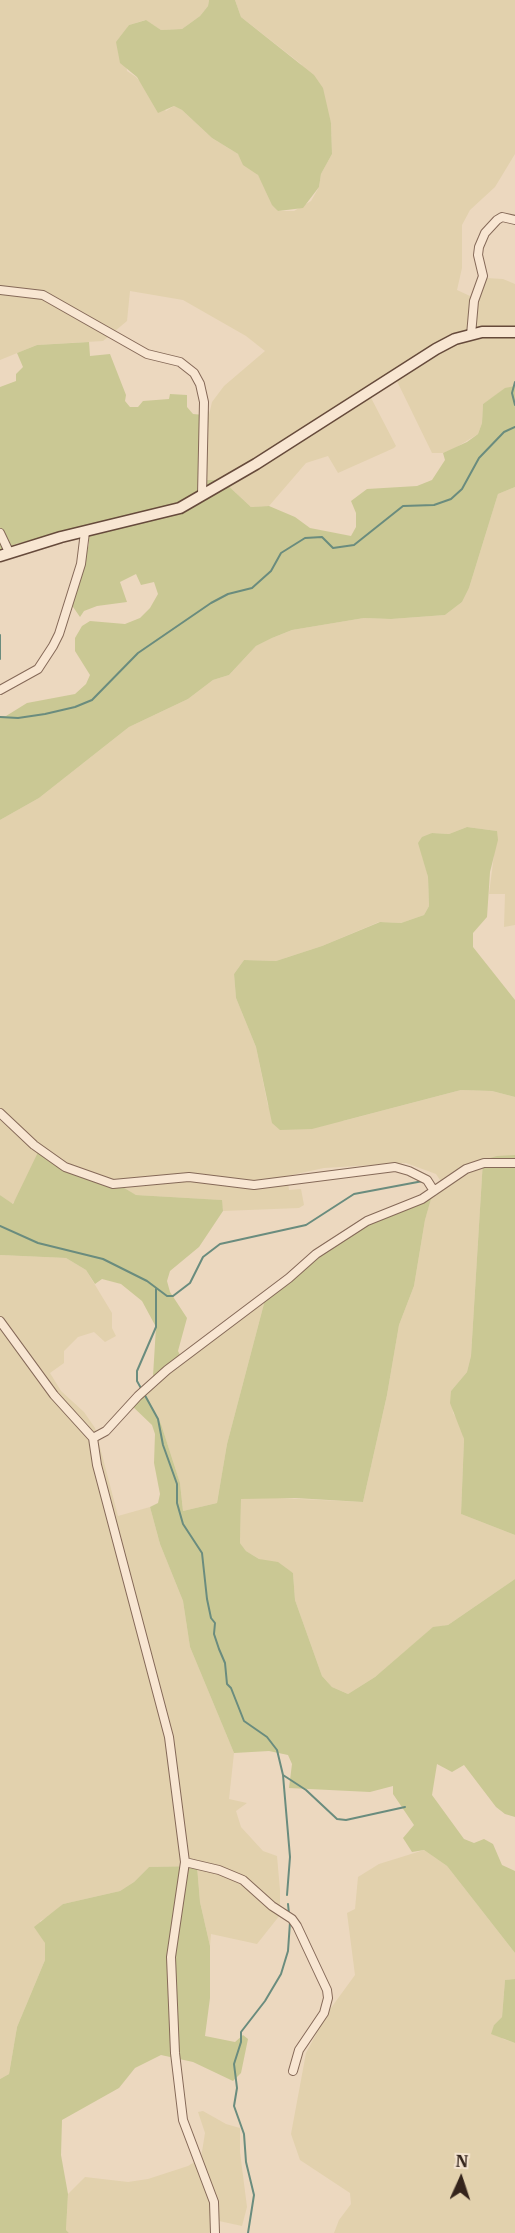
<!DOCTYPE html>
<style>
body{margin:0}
#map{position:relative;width:515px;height:2233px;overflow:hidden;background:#ecd8bf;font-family:"IBM Plex Serif",serif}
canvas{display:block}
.north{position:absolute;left:431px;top:2149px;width:60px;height:60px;-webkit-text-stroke:4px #f4e3cf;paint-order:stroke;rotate:3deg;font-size:16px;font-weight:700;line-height:24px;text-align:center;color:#34241c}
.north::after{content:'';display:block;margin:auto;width:21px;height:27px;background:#34241c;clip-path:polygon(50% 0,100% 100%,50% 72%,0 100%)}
</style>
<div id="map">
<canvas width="515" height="2233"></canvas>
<div class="north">N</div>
</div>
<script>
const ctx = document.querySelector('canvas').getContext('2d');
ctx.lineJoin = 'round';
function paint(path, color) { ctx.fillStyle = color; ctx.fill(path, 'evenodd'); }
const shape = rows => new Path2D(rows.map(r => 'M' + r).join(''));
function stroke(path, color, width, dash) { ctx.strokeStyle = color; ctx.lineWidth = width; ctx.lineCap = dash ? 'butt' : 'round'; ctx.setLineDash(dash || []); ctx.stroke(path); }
paint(shape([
 [0,0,209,0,208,6,200,16,182,29,161,30,145,20,129,25,124,33,127,71,136,77,166,111,174,106,182,110,212,138,238,154,258,175,278,211,294,211,311,201,319,187,321,174,332,154,331,123,301,64,241,17,235,0,515,0,515,154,495,187,470,210,462,225,462,268,457,290,470,296,476,308,478,295,486,278,503,279,515,284,515,386,505,389,483,404,482,423,478,434,452,450,443,453,432,453,394,375,368,392,396,446,394,448,338,473,328,456,306,463,269,506,251,507,222,480,204,480,206,428,212,402,224,386,265,351,246,336,183,300,130,291,127,321,103,341,37,345,0,360],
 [515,487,515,925,504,927,505,894,489,894,497,831,467,827,449,834,432,833,419,843,428,877,429,906,424,915,401,923,379,922,322,946,276,961,244,960,234,974,236,998,256,1047,268,1106,343,1121,461,1090,492,1091,515,1097,515,1155,483,1160,471,1356,467,1372,451,1391,453,1413,461,1425,464,1439,461,1514,515,1535,515,1579,448,1625,433,1628,375,1677,348,1694,332,1687,322,1676,295,1600,293,1573,259,1559,246,1551,240,1543,241,1499,258,1497,363,1502,387,1395,399,1325,414,1286,425,1220,433,1192,442,1183,436,1174,406,1163,324,1168,287,1176,289,1190,301,1189,304,1205,299,1208,223,1211,221,1200,136,1195,54,1157,12,1204,0,1195,0,820,39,798,129,727,188,699,213,680,229,675,256,646,272,638,292,630,364,618,391,619,445,615,462,602,469,588,498,494],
 [0,1255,66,1258,86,1270,112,1313,112,1328,116,1336,105,1342,94,1332,78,1337,64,1351,64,1363,50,1373,61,1391,84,1412,95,1428,118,1516,150,1507,160,1544,183,1601,190,1647,234,1753,229,1799,247,1803,236,1811,241,1827,263,1851,277,1856,280,1890,280,1915,257,1944,211,1934,210,1946,200,1902,197,1866,149,1867,134,1882,120,1891,63,1904,52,1915,40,1921,45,1943,45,1960,17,2027,9,2074,0,2079],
 [266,1296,227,1444,217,1503,183,1511,180,1483,161,1424,143,1389,153,1376],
 [424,1850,447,1866,515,1953,515,1979,505,1980,502,2017,494,2025,503,2039,515,2043,515,2233,334,2233,339,2220,351,2204,350,2193,300,2160,291,2134,306,2053,328,2012,355,1975,347,1913,355,1909,358,1877,379,1864],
 [203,2111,226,2124,240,2128,240,2152,247,2207,242,2226,219,2221,214,2233,69,2233,66,2230,68,2194,85,2177,128,2182,148,2179,188,2166,201,2158,205,2133,198,2112]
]), '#e2d1ad');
paint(shape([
 [209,0,235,0,241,17,314,75,323,88,331,123,332,154,321,174,319,187,303,208,278,211,272,205,258,175,243,165,238,154,212,138,182,110,174,106,158,113,137,77,120,63,116,42,129,25,146,20,161,30,182,29,200,16,208,6],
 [89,342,90,356,110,354,126,395,125,401,130,407,138,407,143,401,169,399,170,394,187,395,187,407,193,414,204,415,209,411,205,480,222,480,251,507,269,506,295,517,310,528,351,536,356,527,356,513,351,501,367,489,417,486,432,480,445,460,443,453,467,442,478,434,482,423,483,404,505,388,515,386,515,487,498,494,469,588,462,602,445,615,391,619,364,618,292,630,272,638,256,646,229,675,213,680,188,699,129,727,39,798,0,820,0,716,6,716,27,703,75,694,86,684,90,675,75,651,75,638,82,626,90,621,125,624,140,618,150,608,158,594,154,582,141,585,136,574,120,582,127,602,97,606,84,611,80,617,71,604,89,544,89,537,84,527,16,544,0,551,0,387,16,381,16,374,23,367,17,353,37,345],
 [467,827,497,831,498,840,490,872,487,917,473,933,473,947,515,1000,515,1097,492,1091,461,1090,312,1129,280,1130,272,1123,256,1047,236,998,234,974,244,960,276,961,322,946,380,922,401,923,424,915,429,906,428,877,418,843,422,837,432,833,449,834],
 [41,1146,54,1157,82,1172,119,1185,136,1195,222,1200,223,1211,199,1247,170,1271,167,1281,170,1292,187,1318,178,1351,182,1359,153,1376,156,1327,142,1301,121,1284,102,1279,95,1284,86,1270,66,1258,0,1255,0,1195,13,1204],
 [515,1155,515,1535,461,1514,464,1439,450,1403,451,1391,467,1372,471,1356,483,1160,497,1156],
 [433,1192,425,1220,414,1286,399,1325,387,1395,363,1502,295,1498,241,1499,240,1543,246,1551,259,1559,278,1562,293,1573,295,1600,322,1676,332,1687,348,1694,375,1677,433,1627,448,1625,515,1579,515,1817,505,1814,496,1807,464,1765,452,1772,437,1764,432,1795,464,1839,474,1843,484,1839,493,1844,502,1865,515,1871,515,1953,447,1866,424,1850,412,1852,403,1838,414,1825,393,1794,393,1786,370,1792,289,1788,292,1764,288,1755,269,1751,234,1753,190,1647,183,1601,160,1544,150,1507,158,1503,160,1494,154,1463,155,1434,152,1425,130,1404,143,1389,161,1424,180,1483,183,1511,217,1503,227,1444,266,1296,325,1245],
 [197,1866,200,1902,210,1946,210,1998,205,2036,235,2042,243,2035,248,2039,241,2073,233,2081,193,2062,161,2055,135,2068,119,2088,62,2120,61,2155,68,2194,66,2230,69,2233,0,2233,0,2079,9,2074,17,2027,45,1960,45,1943,34,1927,63,1904,120,1891,134,1882,149,1867],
 [515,1979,515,2043,491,2034,494,2025,502,2017,505,1980]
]), '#cac894');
stroke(shape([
 [515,382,512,393,515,405],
 [0,635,0,659],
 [0,717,18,718,45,714,75,707,92,700,138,653,211,603,228,594,252,588,271,571,281,553,305,538,322,537,333,548,354,545,403,506,434,505,451,499,462,489,479,458,504,432,515,427],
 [0,1226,38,1243,103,1259,147,1281,167,1296,173,1296,190,1283,203,1257,220,1244,306,1225,354,1194,423,1181],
 [156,1289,156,1327,137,1371,137,1381,158,1419,163,1445,177,1484,177,1503,183,1524,202,1553,207,1599,211,1618,215,1623,214,1634,219,1649,225,1663,227,1684,231,1688,244,1721,267,1737,277,1750,283,1775,290,1857,287,1895],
 [283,1775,306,1790,337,1819,346,1820,405,1807],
 [288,1904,289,1914],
 [248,2233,254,2195,246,2162,244,2134,234,2106,237,2088,234,2064,241,2042,241,2032,265,2001,281,1974,288,1951,290,1922]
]), '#6a8c7e', 2);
const street = shape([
 [0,290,43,295,147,354,180,362,194,373,200,384,204,402,202,495],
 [471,335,474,301,483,276,478,255,479,247,485,233,497,220,502,217,515,220],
 [0,533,9,552],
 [0,690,38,669,53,646,59,634,81,564,85,532],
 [0,1113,34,1145,65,1167,113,1184,189,1177,254,1185,395,1167,409,1171,427,1180,434,1191],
 [0,1321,54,1395,93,1438],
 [185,1862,219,1870,243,1880,272,1906,292,1919,297,1926,327,1990,328,1998,324,2013,299,2050,293,2071],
 [215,2233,214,2202,183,2120,175,2053,171,1957,185,1862,169,1737,97,1465,93,1438,106,1431,138,1396,167,1370,289,1278,316,1254,367,1221,422,1199,466,1169,484,1163,515,1163]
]);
const secondary = shape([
 [0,556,61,537,180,508,256,464,436,349,455,339,482,332,515,332]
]);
stroke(street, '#856958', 10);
stroke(secondary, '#664a3b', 13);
stroke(street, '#f8e6d2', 8);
stroke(secondary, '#f8e6d2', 10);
</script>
